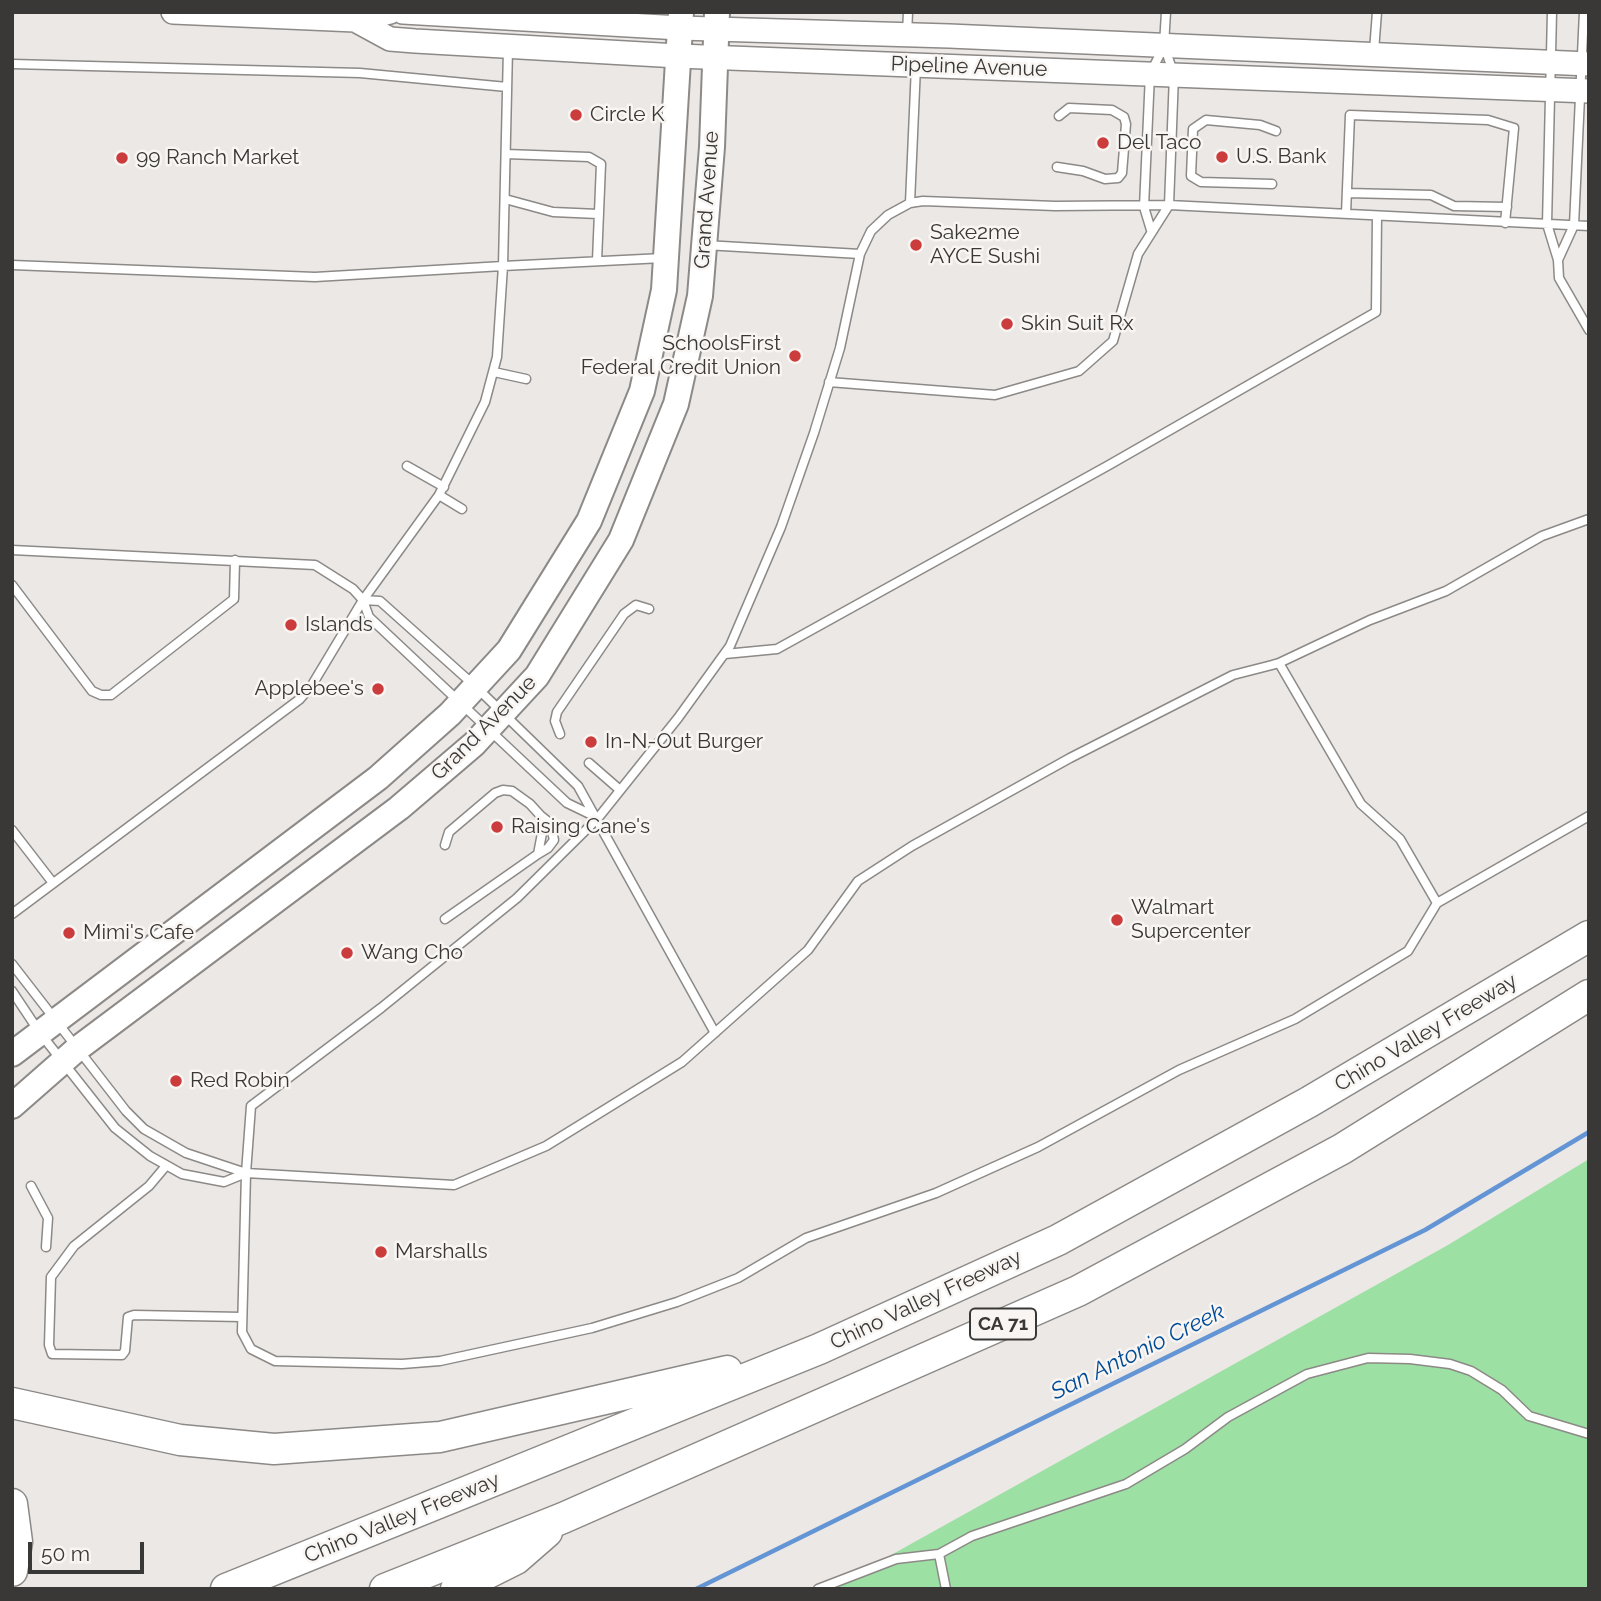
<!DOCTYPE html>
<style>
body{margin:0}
#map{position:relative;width:1601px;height:1601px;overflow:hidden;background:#ebe8e5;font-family:Raleway,sans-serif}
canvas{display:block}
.frame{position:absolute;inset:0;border:14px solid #393837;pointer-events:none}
.scale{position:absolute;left:28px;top:1542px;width:116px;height:32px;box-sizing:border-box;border:4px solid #393837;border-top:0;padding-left:9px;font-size:21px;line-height:24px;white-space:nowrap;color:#393837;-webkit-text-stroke:5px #f8f5f2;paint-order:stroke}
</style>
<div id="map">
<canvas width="1601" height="1601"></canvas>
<div class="frame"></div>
<div class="scale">50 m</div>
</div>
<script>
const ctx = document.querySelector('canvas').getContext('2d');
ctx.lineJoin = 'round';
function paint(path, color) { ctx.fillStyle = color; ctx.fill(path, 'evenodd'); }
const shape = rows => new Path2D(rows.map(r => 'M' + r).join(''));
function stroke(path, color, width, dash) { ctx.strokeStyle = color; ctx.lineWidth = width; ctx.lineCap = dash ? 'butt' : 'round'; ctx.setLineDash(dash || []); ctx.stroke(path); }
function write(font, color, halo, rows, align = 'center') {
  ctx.font = font + ' Raleway,sans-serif'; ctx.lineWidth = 5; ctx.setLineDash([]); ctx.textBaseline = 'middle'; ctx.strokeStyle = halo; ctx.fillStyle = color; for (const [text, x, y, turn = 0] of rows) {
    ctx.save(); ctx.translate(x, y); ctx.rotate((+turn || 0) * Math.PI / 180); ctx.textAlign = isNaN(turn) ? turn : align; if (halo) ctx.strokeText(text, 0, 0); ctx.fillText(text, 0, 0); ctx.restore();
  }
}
paint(shape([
 [1589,1159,1589,1589,830,1589,1448,1245]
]), '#9de0a3');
stroke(shape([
 [696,1589,1425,1230,1589,1132]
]), '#6395d5', 4.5);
const service = shape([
 [1552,12,1547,224,1558,260,1559,278,1589,330],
 [907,34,908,12],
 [1374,51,1377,12],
 [12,64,360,73,507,87],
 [506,154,589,157,601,164,597,261],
 [1057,167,1083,171,1105,179,1118,178,1122,173,1126,124,1124,117,1112,110,1069,108,1059,116],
 [1272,184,1201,182,1191,176,1193,129,1206,120,1260,125,1276,131],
 [1347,193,1431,195,1454,206,1507,207],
 [505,199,553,212,598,214],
 [910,203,916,66],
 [1346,214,1350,115,1488,120,1514,128,1505,223],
 [1589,226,1169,205,1055,206,923,201,910,203,888,215,871,231,860,254,840,348,814,433,781,527,730,646,678,718,598,818,517,898,381,1008,251,1106,246,1173,454,1185,546,1146,682,1062,808,950,858,881,912,846,1070,758,1233,675,1272,665,1279,663,1361,804,1400,839,1437,903,1589,816],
 [1151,230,1144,207,1150,74,1163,48],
 [705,245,860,254],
 [1558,260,1574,225,1584,12],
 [12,265,315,277,503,266,508,49],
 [494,372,526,379],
 [829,382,995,395,1079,371,1113,341,1138,254,1169,205,1174,75,1164,45,1166,12],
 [407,466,444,487],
 [439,495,462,509],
 [12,550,315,565,353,589,363,600,369,617,567,803,598,818],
 [12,585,92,691,101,695,111,695,234,599,235,560],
 [363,600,380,601,475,686,578,786,715,1033],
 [725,654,777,649,1109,465,1376,312,1377,216],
 [1279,663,1370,620,1446,591,1542,536,1589,519],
 [560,734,555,721,557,712,624,614,636,605,649,609],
 [589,763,620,790],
 [12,830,53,883],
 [445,845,449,832,495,793,503,790,512,791,530,804,540,815,543,828,538,854,445,919],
 [538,854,548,848,554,840,550,823,540,815],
 [12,914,300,699,312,685,363,600,439,495,485,402,497,357,503,266,663,258],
 [12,964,126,1111,144,1129,186,1153,246,1173],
 [12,991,40,1033,115,1128,150,1156,182,1174,224,1182,246,1173],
 [165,1167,149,1186,74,1246,51,1277,49,1345,52,1354,122,1355,125,1351,128,1317,134,1315,242,1317],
 [246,1173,242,1332,251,1349,275,1361,402,1364,440,1361,592,1328,677,1302,738,1278,806,1238,936,1193,1038,1147,1179,1070,1295,1019,1408,951,1437,903],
 [31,1186,48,1218,46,1247],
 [939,1554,972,1536,1126,1484,1185,1449,1228,1417,1307,1374,1368,1358,1410,1359,1450,1364,1471,1371,1502,1390,1529,1416,1589,1434],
 [818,1589,896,1559,939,1554,946,1589]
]);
const secondary = shape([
 [173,12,355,20,390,12],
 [403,12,680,28,949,36,1589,64],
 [355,20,390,39,415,41,678,56,1589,91]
]);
const primary = shape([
 [12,1054,378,778,450,714,509,650,589,521,642,391,664,290,681,12],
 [12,1106,77,1049,399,808,474,744,537,676,621,540,676,404,700,296,712,147,717,12]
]);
const motorway = shape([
 [12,1403,180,1440,274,1449,440,1437,727,1371],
 [12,1504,17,1542,12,1571],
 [226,1589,819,1349,1058,1240,1309,1102,1589,936],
 [385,1589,563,1518,1078,1291,1342,1149,1589,995],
 [456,1589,516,1559,547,1532]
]);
stroke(service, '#8c8987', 11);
stroke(secondary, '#8c8987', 26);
stroke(primary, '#8c8987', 28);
stroke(motorway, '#8c8987', 33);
stroke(service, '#fff', 8);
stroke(secondary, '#fff', 23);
stroke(primary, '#fff', 24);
stroke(motorway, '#fff', 30);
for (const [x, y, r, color] of [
 [576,115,7,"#cb3c3c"],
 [1103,143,7,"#cb3c3c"],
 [1222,157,7,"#cb3c3c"],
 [122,158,7,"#cb3c3c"],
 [916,245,7,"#cb3c3c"],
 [1007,324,7,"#cb3c3c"],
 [795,356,7,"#cb3c3c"],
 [291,625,7,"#cb3c3c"],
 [378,689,7,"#cb3c3c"],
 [591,742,7,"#cb3c3c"],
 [497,827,7,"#cb3c3c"],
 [1117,920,7,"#cb3c3c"],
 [69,933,7,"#cb3c3c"],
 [347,953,7,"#cb3c3c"],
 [176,1081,7,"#cb3c3c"],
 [381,1252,7,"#cb3c3c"]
]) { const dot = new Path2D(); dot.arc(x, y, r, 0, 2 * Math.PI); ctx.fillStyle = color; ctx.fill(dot); stroke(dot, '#f8f5f2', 2.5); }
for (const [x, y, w] of [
 [1003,1324,66]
]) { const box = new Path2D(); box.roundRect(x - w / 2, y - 15.5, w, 31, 5); ctx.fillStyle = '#f8f5f2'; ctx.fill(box); stroke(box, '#393837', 2); }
write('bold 19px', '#393837', null, [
 ["CA 71",1003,1324]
]);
write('21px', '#393837', '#f8f5f2', [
 ["Pipeline Avenue",969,67,2],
 ["Grand Avenue",707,200,-86],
 ["Grand Avenue",484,728,-45],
 ["Chino Valley Freeway",1426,1033,-31],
 ["Chino Valley Freeway",926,1300,-25],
 ["Chino Valley Freeway",402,1518,-22]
]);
write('21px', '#393837', '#f8f5f2', [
 ["Circle K",590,115],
 ["Del Taco",1117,143],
 ["U.S. Bank",1236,157],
 ["99 Ranch Market",136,158],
 ["Sake2me",930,233],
 ["AYCE Sushi",930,257],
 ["Skin Suit Rx",1021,324],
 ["SchoolsFirst",781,344,"right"],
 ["Federal Credit Union",781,368,"right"],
 ["Islands",305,625],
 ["Applebee's",364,689,"right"],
 ["In-N-Out Burger",605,742],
 ["Raising Cane's",511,827],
 ["Walmart",1131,908],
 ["Supercenter",1131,932],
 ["Mimi's Cafe",83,933],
 ["Wang Cho",361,953],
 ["Red Robin",190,1081],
 ["Marshalls",395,1252]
], 'left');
write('italic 23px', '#004c98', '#f8f5f2', [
 ["San Antonio Creek",1138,1352,-26]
]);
</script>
